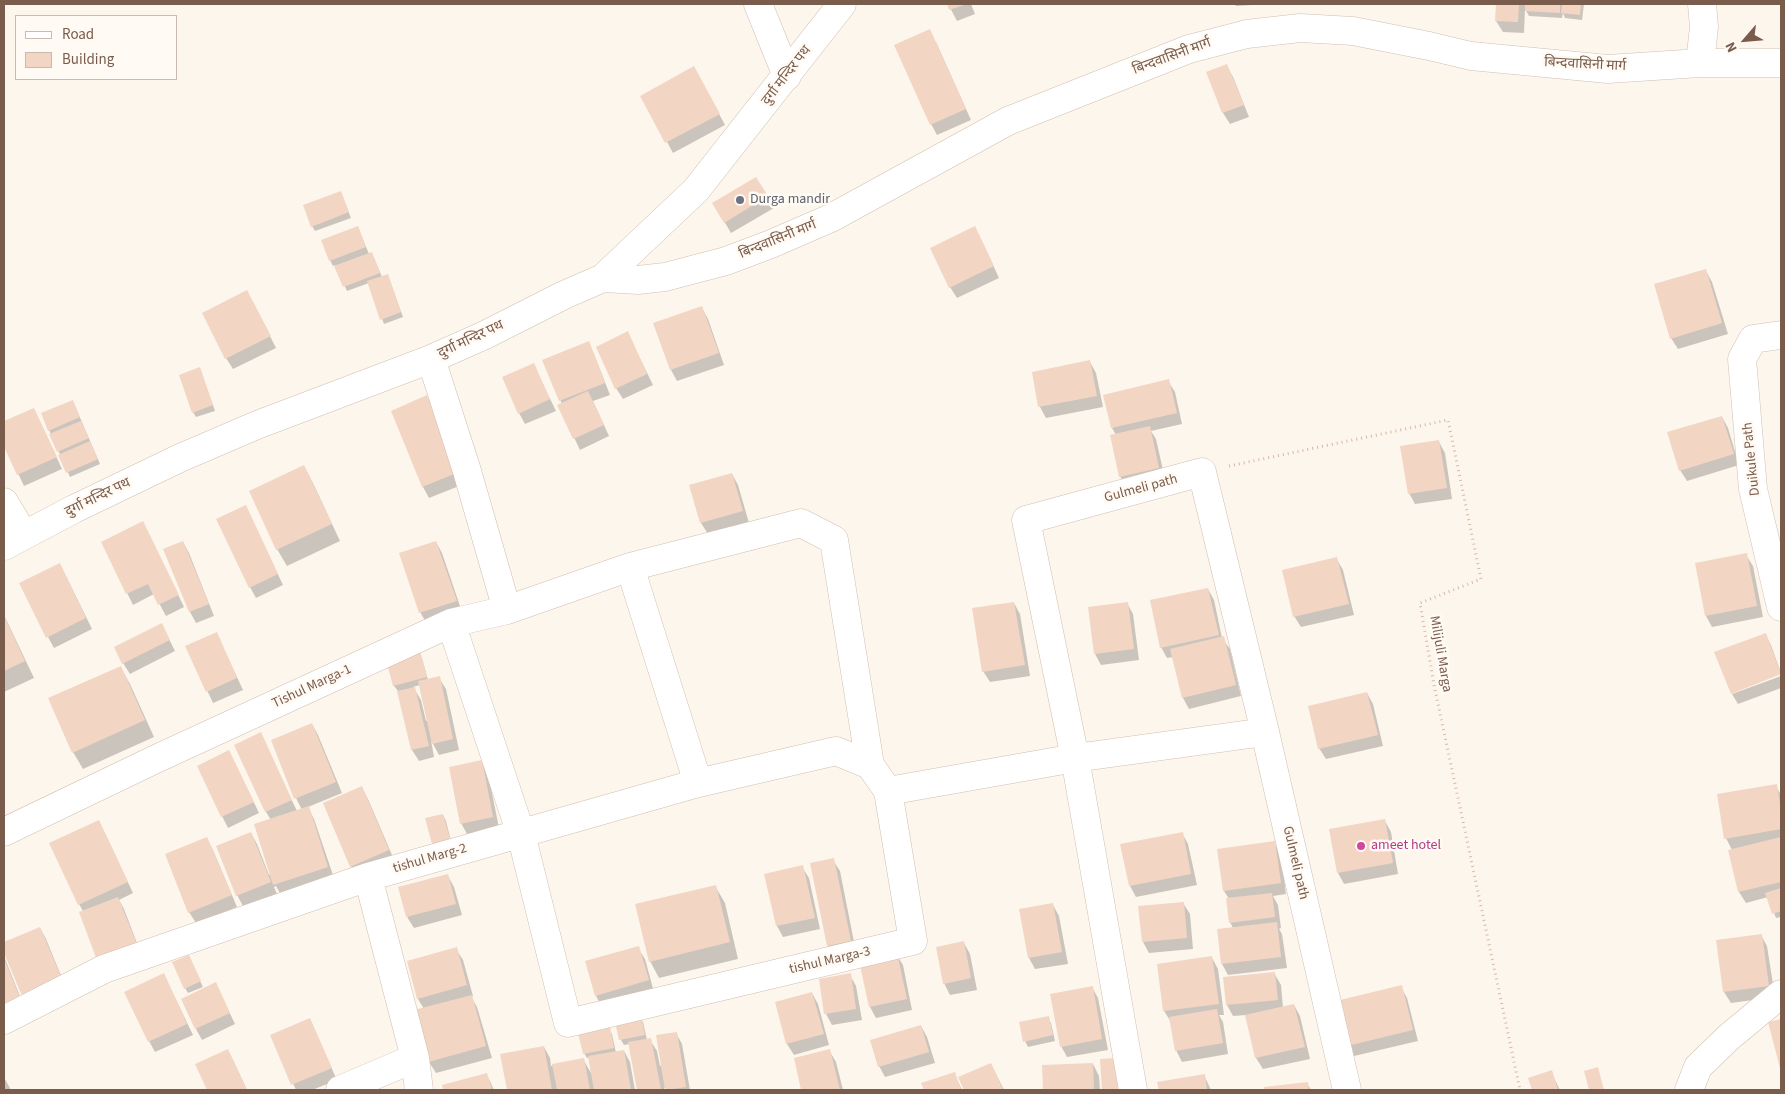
<!DOCTYPE html>
<meta charset="utf-8">
<style>
body{margin:0}
#map{position:relative;width:1785px;height:1094px;overflow:hidden;background:#fdf6ec;font-family:"Source Sans 3",sans-serif}
canvas{display:block}
.frame{position:absolute;inset:0;border:5px solid #7a5c4d;pointer-events:none}
.legend{position:absolute;left:15px;top:15px;width:162px;height:65px;box-sizing:border-box;background:#fffaf3;border:1px solid #cabbb1;margin:0;padding:6px 9px;list-style:none;font-size:15px;color:#7a5c4d}
.legend li{display:flex;align-items:center;gap:10px;height:25px}
.legend b{width:25px;border:1px solid #cabbb1}
.north{position:absolute;left:1720px;top:15px;width:50px;height:50px;-webkit-text-stroke:4px #fffaf3;paint-order:stroke;rotate:243deg;font-size:14px;font-weight:700;line-height:20px;text-align:center;color:#7a5c4d}
.north::after{content:'';display:block;margin:auto;width:18px;height:22px;background:#7a5c4d;clip-path:polygon(50% 0,100% 100%,50% 72%,0 100%)}
</style>
<div id="map">
<canvas width="1785" height="1094"></canvas>
<div class="frame"></div>
<ul class="legend">
<li><b style="height:6px;background:#fff"></b>Road</li>
<li><b style="height:14px;background:#f3d5c3"></b>Building</li>
</ul>
<div class="north">N</div>
</div>
<script>
const ctx = document.querySelector('canvas').getContext('2d');
ctx.lineJoin = 'round';
function paint(path, color) { ctx.fillStyle = color; ctx.fill(path, 'evenodd'); }
const shape = rows => new Path2D(rows.map(r => 'M' + r).join(''));
function stroke(path, color, width, dash) { ctx.strokeStyle = color; ctx.lineWidth = width; ctx.lineCap = dash ? 'butt' : 'round'; ctx.setLineDash(dash || []); ctx.stroke(path); }
function write(font, color, halo, rows, align = 'center') {
  ctx.font = font + ' "Source Sans 3","Noto Sans Devanagari",sans-serif'; ctx.lineWidth = 5; ctx.setLineDash([]); ctx.textBaseline = 'middle'; ctx.strokeStyle = halo; ctx.fillStyle = color; for (const [text, x, y, turn = 0] of rows) {
    ctx.save(); ctx.translate(x, y); ctx.rotate((+turn || 0) * Math.PI / 180); ctx.textAlign = isNaN(turn) ? turn : align; if (halo) ctx.strokeText(text, 0, 0); ctx.fillText(text, 0, 0); ctx.restore();
  }
}
paint(shape([
 [948,4,971,4,975,14,957,21],
 [1234,4,1269,4,1236,6],
 [1497,4,1584,4,1582,20,1565,18,1563,13,1562,18,1529,16,1525,9,1524,33,1503,32,1496,21],
 [936,42,971,120,937,135,931,124],
 [1227,66,1233,77,1249,117,1230,124,1223,113,1208,73],
 [700,79,725,125,673,153,642,96],
 [756,179,774,208,731,233,714,204],
 [343,198,351,218,315,231,312,226],
 [358,227,369,254,374,258,382,277,390,281,403,317,384,324,369,283,347,291,335,265,333,266,330,260],
 [981,239,999,278,957,298,950,287],
 [1706,271,1712,282,1728,334,1678,349,1671,338],
 [253,302,276,348,233,369,226,358],
 [702,308,708,319,724,365,677,381,671,370],
 [588,343,594,354,610,395,593,401,609,436,580,450,559,406,562,404,544,361],
 [633,344,653,385,623,399,616,388],
 [1090,362,1096,373,1103,407,1046,418,1040,407,1033,373],
 [533,364,556,411,525,424,519,413],
 [200,369,215,411,196,417,193,412],
 [1168,381,1175,392,1182,424,1151,431,1156,439,1165,479,1126,487,1120,476,1116,435,1112,428],
 [427,397,433,408,464,484,429,498,423,487,392,411],
 [75,406,100,464,70,477,42,414],
 [34,409,62,469,24,486,4,444,4,423],
 [1722,417,1728,428,1739,465,1687,481,1680,470],
 [1439,442,1445,453,1452,499,1415,504,1409,493],
 [304,466,313,483,340,541,287,566,277,549],
 [732,474,738,485,749,523,708,534,701,523,691,485],
 [246,507,283,585,256,598,250,587],
 [149,534,184,607,166,616,154,594,133,605,102,542],
 [183,542,189,553,214,616,196,623,190,612,165,550],
 [436,542,442,553,462,612,427,624,420,612],
 [1746,555,1753,566,1763,617,1712,627,1706,616,1696,564],
 [1336,558,1343,570,1354,615,1301,627,1294,616],
 [66,576,92,629,54,648,48,637],
 [1208,589,1214,600,1222,638,1230,649,1241,696,1189,709,1183,698,1173,657,1167,658,1161,647],
 [1014,603,1020,614,1030,676,990,682,983,671],
 [1127,603,1133,614,1139,660,1101,665,1095,654],
 [4,615,34,678,4,692],
 [217,634,243,690,213,703,187,647],
 [1765,634,1771,645,1781,673,1731,692],
 [167,635,175,651,130,674,123,663],
 [419,652,422,658,428,680,439,678,446,689,459,750,439,755,431,740,434,757,419,761,412,750,398,691,394,686,387,661],
 [420,685,428,720,426,721,421,700,413,687],
 [121,668,130,684,154,737,83,769,73,752],
 [1781,676,1781,688,1738,704,1732,694],
 [1367,693,1373,704,1383,746,1326,759,1319,748],
 [312,724,318,735,342,793,308,807,314,819,334,878,281,895,276,886,274,887,277,894,243,906,237,895,251,833,257,844,269,875,271,874,271,820,266,812,260,734,297,811,302,810,296,798,272,741],
 [481,762,488,773,499,828,467,834,461,823],
 [235,763,259,813,228,828,222,816],
 [1776,786,1781,795,1781,917,1776,918,1768,897,1746,903,1739,892,1732,850,1726,838],
 [362,788,368,799,395,862,358,877,351,866],
 [443,815,446,821,452,845,436,849,433,844,427,819],
 [1385,821,1391,832,1398,874,1344,884,1338,873],
 [105,833,133,893,119,900,124,909,143,959,83,911,79,904],
 [1182,833,1188,844,1197,885,1136,897,1130,886],
 [207,839,213,850,237,907,196,923,189,912],
 [1274,843,1281,854,1286,894,1273,896,1278,905,1281,928,1279,929,1282,934,1287,968,1228,975,1222,964,1233,928,1230,922,1229,899,1224,891],
 [833,860,840,871,856,952,834,956,828,945],
 [802,867,809,878,820,929,783,937,777,926],
 [448,876,454,887,462,915,414,928,407,917],
 [715,886,725,903,738,959,659,978,650,961],
 [1183,903,1190,914,1193,949,1149,953,1143,942],
 [1053,905,1059,916,1068,964,1035,969,1029,958,1020,910],
 [40,928,46,939,67,990,23,995,4,950,4,943],
 [1761,935,1767,946,1775,997,1731,1003,1724,992],
 [964,943,970,954,977,990,950,995,944,983],
 [638,948,645,959,654,992,602,1007,596,996],
 [456,949,463,960,473,996,471,997,477,1007,492,1058,436,1073,429,1062,424,1009,418,999,408,962],
 [896,954,903,965,912,1010,876,1018,870,1007],
 [4,956,27,1014,4,1023],
 [1212,958,1218,969,1224,1015,1219,1015,1223,1022,1228,1054,1182,1062,1176,1050,1171,1022,1164,1011],
 [191,962,203,987,188,993,185,988],
 [1274,973,1281,985,1283,1008,1294,1005,1300,1016,1310,1059,1263,1069,1256,1058,1246,1015,1233,1016,1227,1005,1224,978],
 [850,975,856,986,862,1020,832,1025,826,1014,820,980],
 [216,984,235,1024,202,1040,196,1029],
 [169,985,193,1035,155,1052,149,1041],
 [1092,987,1098,998,1108,1050,1067,1057,1061,1046],
 [1401,987,1407,998,1418,1041,1354,1056,1348,1045],
 [812,993,818,1004,829,1045,794,1055,787,1044,776,1003],
 [640,1017,643,1022,647,1040,650,1040,657,1051,660,1066,662,1065,676,1033,682,1044,690,1090,666,1090,664,1087,664,1090,638,1090,629,1044,624,1045,621,1040,616,1023],
 [1048,1018,1051,1023,1055,1041,1028,1047,1025,1041],
 [310,1020,337,1080,312,1090,296,1090,271,1036],
 [921,1026,927,1037,935,1063,885,1077,879,1066],
 [609,1029,612,1034,616,1053,624,1051,630,1062,635,1090,508,1090,502,1055,544,1047,550,1058,551,1066,583,1059,591,1073,589,1058,587,1058,584,1053],
 [829,1050,836,1062,843,1090,803,1090,795,1059],
 [228,1051,234,1062,247,1090,209,1090,197,1065],
 [991,1064,1004,1090,965,1090,960,1078],
 [1093,1064,1099,1076,1100,1090,1044,1090,1043,1066],
 [1551,1072,1560,1090,1533,1090,1529,1078],
 [954,1073,962,1090,925,1090,923,1084],
 [487,1075,494,1090,445,1090,444,1086],
 [1204,1075,1211,1090,1160,1090,1159,1083],
 [4,1079,5,1079,11,1090,4,1090],
 [1307,1083,1311,1090,1266,1090,1265,1088]
]), '#0003');
paint(shape([
 [947,4,967,4,949,10],
 [1496,4,1519,4,1518,22,1495,21],
 [1525,4,1560,4,1560,13,1525,11],
 [1562,4,1581,4,1580,15,1561,13],
 [930,29,966,109,930,125,894,45],
 [1227,64,1244,105,1222,113,1206,72],
 [694,66,720,114,665,143,640,96],
 [756,177,768,196,724,223,712,203],
 [341,191,349,212,311,227,303,205],
 [358,226,366,247,329,261,321,240],
 [975,226,994,266,949,288,930,248],
 [372,252,380,273,343,287,334,266],
 [1706,269,1722,323,1670,339,1654,284],
 [388,274,401,312,380,320,367,281],
 [247,290,271,336,225,359,202,313],
 [702,306,719,353,670,370,653,323],
 [628,331,647,374,615,389,596,347],
 [589,341,605,383,559,401,542,360],
 [1090,360,1097,396,1038,407,1032,372],
 [534,363,550,399,518,414,502,377],
 [200,367,213,405,192,413,179,375],
 [1169,379,1177,413,1111,428,1103,395],
 [588,391,604,425,573,439,557,405],
 [427,395,459,472,422,487,391,411],
 [73,400,80,417,48,431,41,413],
 [34,408,57,457,17,475,4,447,4,421],
 [1722,416,1734,454,1679,471,1667,432],
 [81,421,89,438,57,452,49,434],
 [1150,426,1159,468,1119,477,1110,435],
 [1439,440,1447,488,1408,494,1400,446],
 [90,441,98,459,66,473,58,455],
 [304,465,332,524,276,550,249,491],
 [732,473,743,511,700,523,689,485],
 [246,505,278,574,249,588,216,519],
 [143,521,179,595,158,605,148,584,126,594,101,542],
 [183,541,209,604,189,612,163,549],
 [436,541,457,601,419,613,399,553],
 [1747,553,1757,606,1705,616,1695,563],
 [1337,557,1349,604,1293,617,1282,570],
 [60,563,86,618,46,638,19,583],
 [1208,588,1219,635,1160,648,1150,600],
 [1014,602,1025,665,982,672,972,608],
 [1128,602,1134,649,1094,654,1088,607],
 [4,616,25,661,4,671],
 [162,623,170,640,122,664,114,647],
 [217,632,237,678,206,692,185,646],
 [1766,633,1781,674,1731,694,1714,652],
 [1224,636,1236,685,1182,698,1170,649],
 [420,651,427,677,393,686,386,660],
 [121,666,145,720,72,753,48,698],
 [440,676,453,739,432,744,418,681],
 [415,687,429,746,411,750,397,691],
 [1367,692,1378,735,1318,749,1308,706],
 [312,723,336,782,294,799,271,740],
 [261,732,292,800,265,812,234,745],
 [229,750,254,802,221,817,197,766],
 [482,760,493,817,460,824,449,767],
 [1777,784,1781,811,1781,829,1724,839,1717,794],
 [362,786,389,850,350,867,323,803],
 [309,806,328,867,273,885,254,824],
 [443,814,450,839,432,844,425,818],
 [1385,819,1393,863,1337,873,1329,829],
 [99,820,128,882,78,905,49,843],
 [251,832,271,882,236,896,216,846],
 [1183,832,1191,874,1129,886,1120,844],
 [207,837,232,895,188,913,165,854],
 [1781,837,1781,882,1738,892,1728,850],
 [1275,841,1281,883,1223,891,1217,849],
 [834,858,851,941,827,946,810,863],
 [803,865,815,918,776,926,764,874],
 [448,874,456,904,406,917,398,887],
 [716,885,730,942,649,962,635,904],
 [1781,888,1781,911,1772,914,1765,893],
 [1272,893,1275,917,1229,923,1226,898],
 [118,897,138,947,98,963,79,912],
 [1184,902,1187,938,1142,942,1138,906],
 [1053,903,1062,952,1028,958,1019,909],
 [1277,922,1281,957,1221,964,1217,929],
 [40,927,62,979,22,996,4,953,4,942],
 [1762,934,1769,986,1723,992,1716,940],
 [964,941,971,978,943,984,936,947],
 [639,946,649,980,595,996,585,961],
 [457,947,467,985,417,999,407,961],
 [897,953,907,999,869,1007,859,961],
 [189,955,201,981,184,989,172,962],
 [1212,956,1219,1004,1163,1011,1157,964],
 [4,958,22,1003,4,1010],
 [1275,972,1278,1000,1226,1005,1223,977],
 [164,973,187,1024,148,1042,124,992],
 [851,973,856,1009,824,1014,819,979],
 [216,982,230,1013,195,1029,181,999],
 [1402,985,1413,1030,1347,1046,1336,1001],
 [1093,986,1102,1039,1060,1047,1050,994],
 [812,992,824,1034,786,1044,775,1002],
 [472,995,486,1046,428,1062,414,1010],
 [1294,1004,1305,1047,1255,1058,1245,1015],
 [1217,1009,1223,1043,1175,1051,1169,1017],
 [641,1016,645,1035,619,1040,615,1022],
 [1049,1016,1053,1035,1023,1042,1019,1022],
 [310,1018,332,1068,291,1085,270,1035],
 [1781,1019,1781,1072,1768,1022],
 [921,1025,929,1052,878,1067,870,1040],
 [610,1027,614,1048,583,1054,578,1033],
 [677,1032,686,1087,665,1090,656,1035],
 [651,1038,661,1090,637,1090,628,1042],
 [544,1046,552,1090,507,1090,500,1054],
 [228,1049,247,1090,207,1090,195,1064],
 [830,1049,840,1090,801,1090,794,1058],
 [624,1050,631,1090,594,1090,588,1056],
 [584,1058,590,1090,557,1090,552,1064],
 [1115,1058,1118,1090,1102,1090,1100,1059],
 [991,1063,1003,1090,964,1090,958,1077],
 [1093,1063,1094,1090,1043,1090,1042,1065],
 [1598,1067,1604,1090,1589,1090,1584,1071],
 [1552,1070,1558,1090,1532,1090,1528,1078],
 [955,1072,961,1090,924,1090,921,1083],
 [487,1073,492,1090,443,1090,442,1085],
 [1205,1074,1207,1090,1159,1090,1157,1082],
 [1308,1082,1309,1090,1264,1090,1264,1087]
]), '#f3d5c3');
const street = shape([
 [758,4,787,76],
 [1700,63,1704,27,1702,4],
 [603,278,638,280,665,277,726,261,771,244,831,218,1008,121,1189,49,1247,34,1300,28,1353,31,1429,46,1471,56,1608,69,1700,63,1781,63],
 [1781,335,1753,339,1742,359,1753,489,1781,607],
 [431,359,467,471,507,610],
 [4,502,24,535],
 [4,546,74,509,180,458,257,425,431,359,485,335,564,295,603,278,696,190,842,4],
 [630,567,698,783],
 [888,791,1075,758,1265,732],
 [4,832,158,758,451,623,507,610,630,567,801,523,834,540,870,765,888,791,913,941,568,1023,521,834,451,623],
 [368,877,415,1058,419,1090],
 [4,1020,104,969,368,877,698,783,836,751,870,765],
 [340,1090,415,1058],
 [1133,1090,1075,758,1026,520,1202,472,1265,732,1347,1090],
 [1689,1090,1698,1067,1729,1037,1781,994]
]);
stroke(street, '#d1beb0', 29);
stroke(shape([
 [1229,466,1448,420,1481,579,1420,603,1434,685,1520,1090]
]), '#d9b8a5', 3, [1, 4]);
stroke(street, '#fff', 28);
for (const [x, y, r, color] of [
 [740,200,5,"#6b7280"],
 [1361,846,5,"#d1479c"]
]) { const dot = new Path2D(); dot.arc(x, y, r, 0, 2 * Math.PI); ctx.fillStyle = color; ctx.fill(dot); stroke(dot, '#fffaf3', 2); }
write('14px', '#7a5c4d', '#fffaf3', [
 ["बिन्दवासिनी मार्ग",1172,57,-20],
 ["बिन्दवासिनी मार्ग",1585,65,3],
 ["दुर्गा मन्दिर पथ",787,76,-52],
 ["बिन्दवासिनी मार्ग",778,240,-22],
 ["दुर्गा मन्दिर पथ",471,340,-25],
 ["Duikule Path",1752,459,-96],
 ["Gulmeli path",1141,489,-15],
 ["दुर्गा मन्दिर पथ",98,498,-26],
 ["Milijuli Marga",1440,654,80],
 ["Tishul Marga-1",312,687,-25],
 ["tishul Marg-2",430,859,-16],
 ["Gulmeli path",1295,863,77],
 ["tishul Marga-3",830,961,-13]
]);
write('14px', '#5b616d', '#fffaf3', [
 ["Durga mandir",750,200]
], 'left');
write('14px', '#b23c85', '#fffaf3', [
 ["ameet hotel",1371,846]
], 'left');
</script>
